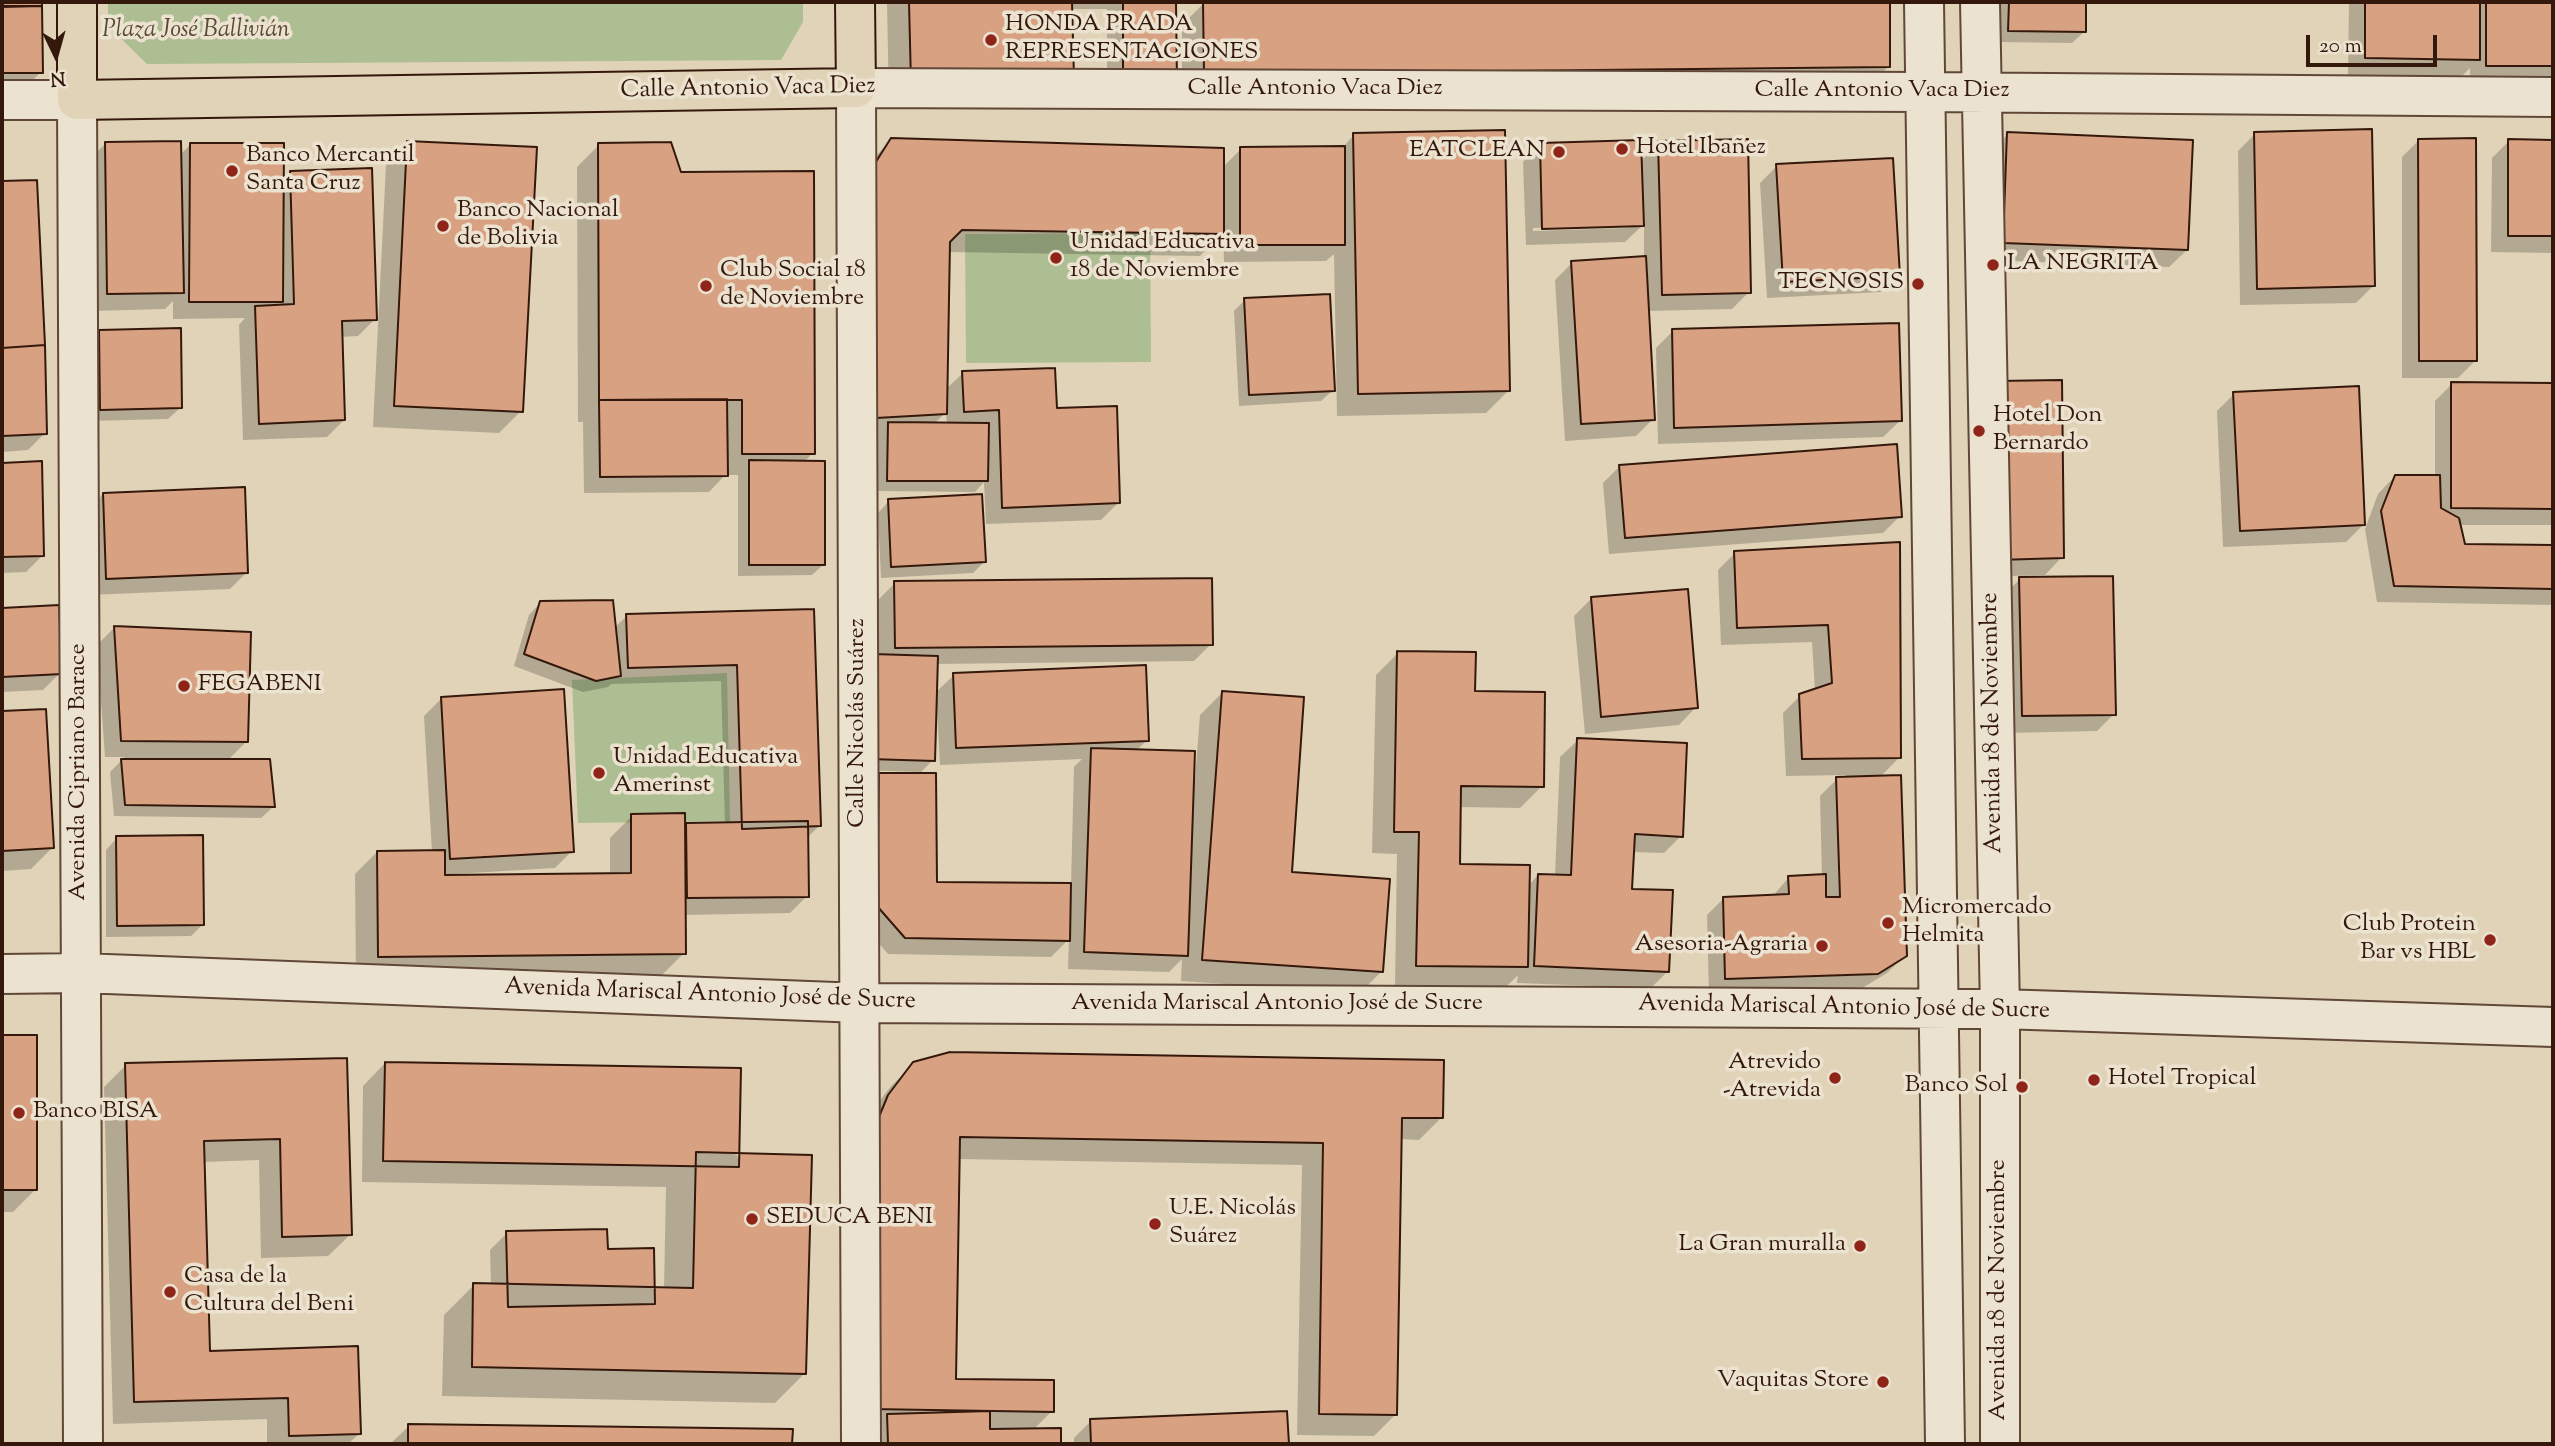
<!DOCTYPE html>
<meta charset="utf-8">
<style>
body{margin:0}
#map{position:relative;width:2555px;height:1446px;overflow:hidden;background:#e0d3b7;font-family:"Sorts Mill Goudy",serif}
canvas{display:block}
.frame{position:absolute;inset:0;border:4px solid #35180c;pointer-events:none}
.north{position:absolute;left:21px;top:21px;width:70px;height:70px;-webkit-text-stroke:5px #ebe2d0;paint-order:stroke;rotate:175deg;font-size:19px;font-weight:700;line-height:28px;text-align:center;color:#35180c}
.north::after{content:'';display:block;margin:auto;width:24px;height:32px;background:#35180c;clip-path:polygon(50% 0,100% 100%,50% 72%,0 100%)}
.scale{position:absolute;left:2306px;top:35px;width:131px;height:32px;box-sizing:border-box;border:4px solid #35180c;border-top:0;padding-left:9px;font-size:21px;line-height:24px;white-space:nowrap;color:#35180c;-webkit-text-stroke:5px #ebe2d0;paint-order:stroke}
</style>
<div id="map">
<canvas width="2555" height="1446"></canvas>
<div class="frame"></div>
<div class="north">N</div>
<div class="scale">20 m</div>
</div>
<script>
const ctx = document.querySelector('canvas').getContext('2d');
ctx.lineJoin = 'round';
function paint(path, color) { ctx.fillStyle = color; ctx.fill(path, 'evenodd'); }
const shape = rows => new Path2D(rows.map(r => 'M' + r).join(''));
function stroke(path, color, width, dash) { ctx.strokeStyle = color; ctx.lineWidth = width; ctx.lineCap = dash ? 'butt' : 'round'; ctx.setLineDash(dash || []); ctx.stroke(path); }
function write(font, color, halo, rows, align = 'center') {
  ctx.font = font + ' "Sorts Mill Goudy",serif'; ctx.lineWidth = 7; ctx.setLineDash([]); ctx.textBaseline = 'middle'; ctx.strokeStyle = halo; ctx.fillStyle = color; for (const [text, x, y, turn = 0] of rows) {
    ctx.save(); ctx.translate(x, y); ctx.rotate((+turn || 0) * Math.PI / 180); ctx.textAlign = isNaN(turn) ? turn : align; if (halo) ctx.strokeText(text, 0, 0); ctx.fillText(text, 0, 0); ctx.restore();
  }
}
paint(shape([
 [108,2,803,2,803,22,781,60,147,64,108,26],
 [1150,233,1151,362,966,363,965,234],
 [727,673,730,821,578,823,572,680]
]), '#adbe92');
paint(shape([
 [2,2,40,2,41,72,24,89,2,89],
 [887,2,1175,2,1175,82,1107,99,1107,9,1070,9,889,104],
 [1231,2,1888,2,1889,66,1867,88,1182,95,1182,25,1204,3],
 [1998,2,2085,2,2084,32,2072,43,1998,42],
 [2349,2,2553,2,2553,83,2470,82,2470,68,2461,77,2348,75],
 [2008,134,2187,250,2169,267,1987,260,1991,151],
 [2255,134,2373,286,2356,303,2240,305,2238,151],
 [1354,135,1508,391,1486,413,1337,416,1334,254,1326,261,1224,262,1223,232,1200,256,948,252,946,389,963,373,1055,410,1118,503,1101,520,986,524,984,482,975,492,877,491,877,438,854,439,870,162,892,139,1223,167,1241,149,1342,148],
 [946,412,947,425,934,424],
 [2419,140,2475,361,2458,378,2402,378,2402,157],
 [2509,141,2553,142,2553,253,2491,252,2492,158],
 [408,143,521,411,499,433,373,427,386,165],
 [1659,143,1749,292,1732,309,1647,311,1653,419,1636,436,1565,441,1555,280,1572,263,1644,258,1644,224,1625,242,1526,245,1523,162,1540,145,1640,162],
 [1627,225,1627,228,1533,231,1533,228],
 [105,144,179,156,190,145,282,182,290,173,375,319,358,336,341,337,344,420,327,437,243,440,239,325,245,318,173,319,173,301,165,309,91,311,88,161],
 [599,145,679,174,813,453,804,462,824,564,812,575,738,576,738,475,725,475,709,492,584,493,583,422,578,422,577,167],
 [1777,166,1898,275,1881,292,1767,298,1760,183],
 [35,181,45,433,28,450,2,452,2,183],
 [1245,300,1333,390,1321,401,1239,406,1234,311],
 [1673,331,1901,420,1883,437,1658,444,1656,348],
 [100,332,180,408,168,419,89,421,88,343],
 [1997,383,2062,557,2045,575,1980,577],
 [2452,384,2553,385,2553,525,2459,525,2464,546,2553,547,2553,605,2377,602,2365,529,2378,494,2395,476,2435,477,2435,401],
 [2234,394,2363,525,2346,542,2223,547,2217,411],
 [40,463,43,555,26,572,2,573,2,464],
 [1620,466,1900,516,1883,533,1609,554,1603,483],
 [103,494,247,572,230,589,89,595,86,511],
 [889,501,984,562,973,573,881,578,878,513],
 [1898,544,1900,757,1880,777,1905,956,1887,973,1859,990,1709,995,1707,915,1724,898,1772,897,1789,877,1822,876,1820,796,1837,779,1846,778,1846,775,1786,776,1783,713,1800,696,1815,691,1812,642,1721,645,1718,570,1735,553],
 [2020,579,2114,714,2097,731,2005,733,2003,596],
 [895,583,1211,644,1194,661,936,664,935,693,954,675,1147,740,1136,751,1195,780,1200,715,1222,693,1290,873,1382,971,1360,993,1181,981,1182,959,1169,972,1068,969,1069,939,1051,957,888,954,861,923,863,792,880,775,936,884,1071,885,1074,767,1082,759,940,765,937,709,935,709,933,760,921,772,859,770,878,656,878,600],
 [1591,599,1696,707,1679,725,1585,734,1574,616],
 [540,603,614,628,627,616,813,610,819,826,807,838,807,896,790,913,684,915,684,953,662,975,356,978,355,874,377,852,432,852,424,716,441,699,572,851,555,868,454,874,454,877,610,875,610,838,632,816,683,828,687,825,725,824,721,681,611,684,608,687,583,692,514,666,529,615],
 [57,607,60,673,43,690,2,692,2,610],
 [114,628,247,741,227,761,273,807,261,818,114,816,110,772,125,757,105,757,97,645],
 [1398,653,1473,693,1542,786,1520,808,1459,807,1459,866,1528,886,1538,875,1555,876,1560,757,1578,740,1681,836,1664,853,1632,852,1631,890,1668,971,1651,988,1517,983,1518,975,1504,989,1395,987,1397,854,1372,853,1376,675],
 [45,710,53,847,31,869,2,871,2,713],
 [117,838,202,925,191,936,106,937,106,850],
 [2,1036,35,1036,35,1190,13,1212,2,1212],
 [346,1059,351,1234,328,1256,261,1258,259,1160,203,1162,208,1352,359,1434,348,1444,267,1444,267,1419,113,1424,104,1087,126,1065],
 [385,1063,737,1155,805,1373,775,1403,442,1396,444,1315,474,1285,491,1285,490,1250,507,1233,606,1251,653,1289,664,1289,666,1187,362,1182,363,1086],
 [914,1064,1441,1118,1419,1140,1400,1139,1396,1414,1374,1436,1297,1435,1302,1165,958,1159,954,1380,1052,1411,1033,1430,1059,1429,1060,1444,866,1444,866,1119,891,1086],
 [1286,1413,1287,1444,1074,1444,1074,1438,1091,1421],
 [409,1426,791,1431,791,1444,390,1444]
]), '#0003');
const building = shape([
 [2,2,42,2,42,6,2,6,2,2],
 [909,2,1072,2,1074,78,911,83,909,2],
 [1123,2,1176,2,1177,83,1123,82,1123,2],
 [1203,2,1890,2,1890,67,1204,74,1203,2],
 [2009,2,2086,2,2086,32,2008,31,2009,2],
 [2365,2,2480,2,2480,60,2365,58,2365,2],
 [2486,2,2553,2,2553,66,2486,66,2486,2],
 [42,6,43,73,2,73,2,7,42,6],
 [2372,129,2375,286,2257,289,2254,132,2372,129],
 [1505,130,1510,391,1358,394,1353,133,1505,130],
 [2007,132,2193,140,2188,250,2003,243,2007,132],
 [891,138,1224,148,1224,234,962,230,950,242,947,414,876,418,872,168,891,138],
 [2476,138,2477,361,2419,361,2418,139,2476,138],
 [1748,139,1751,293,1662,295,1658,141,1748,139],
 [2508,139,2553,140,2553,236,2508,236,2508,139],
 [1641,140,1644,226,1542,229,1540,143,1641,140],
 [181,141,184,293,107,294,105,142,181,141],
 [407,141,537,147,523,412,394,406,407,141],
 [671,142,681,172,814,171,815,454,742,454,742,400,599,400,598,143,671,142],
 [190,143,284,143,283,302,189,302,190,143],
 [1345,146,1345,245,1240,245,1240,147,1345,146],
 [1893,158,1900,276,1783,282,1776,164,1893,158],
 [372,168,377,320,342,321,345,420,259,424,255,306,294,304,290,171,372,168],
 [37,180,45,345,2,348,2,181,37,180],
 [1646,256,1655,420,1581,424,1571,261,1646,256],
 [1330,294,1335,391,1249,395,1244,298,1330,294],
 [1899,323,1902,421,1674,428,1672,329,1899,323],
 [181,328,182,408,100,410,99,330,181,328],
 [45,345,47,434,2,436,2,348,45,345],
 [1055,368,1057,408,1117,406,1120,503,1002,508,999,410,964,412,962,371,1055,368],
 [2062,380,2064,558,1997,560,1997,381,2062,380],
 [2451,382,2553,383,2553,509,2451,508,2451,382],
 [2359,386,2365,525,2240,531,2233,392,2359,386],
 [727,399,728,476,600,477,599,400,727,399],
 [888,422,989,423,988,481,887,481,888,422],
 [1897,444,1902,517,1625,538,1619,465,1897,444],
 [749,460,825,461,825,565,749,565,749,460],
 [42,461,44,556,2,557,2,463,42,461],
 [2395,475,2440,475,2441,508,2459,518,2465,544,2553,545,2553,589,2394,586,2381,511,2395,475],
 [245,487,248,573,106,579,103,493,245,487],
 [982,494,986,562,891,567,888,499,982,494],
 [1900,542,1901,758,1802,759,1799,694,1832,683,1828,625,1737,628,1734,551,1900,542],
 [2113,576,2116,715,2022,716,2019,577,2113,576],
 [1212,578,1213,645,895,648,894,581,1212,578],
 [1688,589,1698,708,1601,717,1591,597,1688,589],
 [613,600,621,676,596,681,524,654,540,601,613,600],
 [59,605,62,674,2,677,2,608,59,605],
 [814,609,821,826,742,829,737,665,628,668,626,614,814,609],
 [114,626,251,632,248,742,121,741,114,626],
 [1397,651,1476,652,1475,691,1545,692,1544,787,1461,786,1460,864,1530,865,1528,967,1416,966,1419,832,1394,832,1397,651],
 [873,654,938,656,935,761,869,759,873,654],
 [1146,665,1149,741,956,748,953,673,1146,665],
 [564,689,574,852,450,859,441,697,564,689],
 [1222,691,1304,697,1292,872,1390,879,1383,972,1202,960,1222,691],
 [46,709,54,848,2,851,2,711,46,709],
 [1577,738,1687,743,1683,837,1635,834,1632,889,1673,890,1669,972,1534,966,1538,874,1571,875,1577,738],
 [1091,748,1195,751,1188,956,1084,952,1091,748],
 [121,759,270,759,275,807,125,805,121,759],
 [879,773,936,773,937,882,1071,883,1070,941,905,938,877,906,879,773],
 [1901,775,1907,956,1878,974,1725,979,1723,897,1789,894,1788,876,1826,874,1826,897,1840,897,1836,777,1901,775],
 [685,813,686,954,378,957,377,851,445,850,445,875,631,873,631,814,685,813],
 [808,821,809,897,687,898,686,823,808,821],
 [203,835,204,925,117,926,116,836,203,835],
 [2,1035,37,1035,37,1190,2,1190,2,1035],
 [950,1052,1444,1060,1443,1118,1402,1118,1397,1415,1319,1414,1323,1143,960,1137,956,1379,1054,1380,1054,1412,871,1409,876,1124,888,1095,913,1062,950,1052],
 [347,1058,352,1235,282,1237,280,1139,204,1141,210,1351,358,1346,361,1434,289,1436,288,1398,134,1402,125,1063,347,1058],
 [385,1062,741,1068,739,1167,383,1161,385,1062],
 [696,1152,812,1155,806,1374,472,1367,473,1283,693,1288,696,1152],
 [607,1229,608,1249,654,1248,655,1304,508,1307,506,1231,607,1229],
 [990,1411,990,1429,1061,1428,1061,1444,888,1444,887,1414,990,1411],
 [1287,1411,1289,1444,1091,1444,1090,1419,1287,1411],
 [408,1424,793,1429,792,1444,408,1444,408,1424]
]);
paint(building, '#d8a282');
stroke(building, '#35180c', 2);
const minor = shape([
 [1924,2,1945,1444],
 [1980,2,2000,1009,2000,1444],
 [2,100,77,100,83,1444],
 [2,974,81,973,861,1003,2000,1009,2553,1027],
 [861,1444,856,88,1924,92,2553,97]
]);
const major = shape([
 [77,2,77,100,856,88,855,2]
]);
stroke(minor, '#604737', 42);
stroke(major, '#35180c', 42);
stroke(minor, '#ebe2d0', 38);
stroke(major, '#e0d3b7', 38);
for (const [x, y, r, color] of [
 [991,40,7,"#8f2418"],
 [1622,149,7,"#8f2418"],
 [1559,152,7,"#8f2418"],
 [232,171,7,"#8f2418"],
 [443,226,7,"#8f2418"],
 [1056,258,7,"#8f2418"],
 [1993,265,7,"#8f2418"],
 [1918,284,7,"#8f2418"],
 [706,286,7,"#8f2418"],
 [1979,431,7,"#8f2418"],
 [184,686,7,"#8f2418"],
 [599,773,7,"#8f2418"],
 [1888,923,7,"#8f2418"],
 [2490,940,7,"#8f2418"],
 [1822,946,7,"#8f2418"],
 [1835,1078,7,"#8f2418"],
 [2094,1080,7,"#8f2418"],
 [2022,1087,7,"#8f2418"],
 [19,1113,7,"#8f2418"],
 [752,1219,7,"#8f2418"],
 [1155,1224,7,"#8f2418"],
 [1860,1246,7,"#8f2418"],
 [170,1292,7,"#8f2418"],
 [1883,1382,7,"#8f2418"]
]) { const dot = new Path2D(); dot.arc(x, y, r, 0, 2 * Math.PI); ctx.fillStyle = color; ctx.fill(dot); stroke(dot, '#ebe2d0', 2.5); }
write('24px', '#35180c', '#ebe2d0', [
 ["HONDA PRADA",1005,26],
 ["REPRESENTACIONES",1005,54],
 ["Hotel Ibañez",1636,149],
 ["EATCLEAN",1545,152,"right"],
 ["Banco Mercantil",246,157],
 ["Santa Cruz",246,185],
 ["Banco Nacional",457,212],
 ["de Bolivia",457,240],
 ["Unidad Educativa",1070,244],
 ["18 de Noviembre",1070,272],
 ["LA NEGRITA",2007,265],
 ["Club Social 18",720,272],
 ["de Noviembre",720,300],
 ["TECNOSIS",1904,284,"right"],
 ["Hotel Don",1993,417],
 ["Bernardo",1993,445],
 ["FEGABENI",198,686],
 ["Unidad Educativa",613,759],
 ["Amerinst",613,787],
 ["Micromercado",1902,909],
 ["Helmita",1902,937],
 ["Club Protein",2476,926,"right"],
 ["Bar vs HBL",2476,954,"right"],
 ["Asesoria-Agraria",1808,946,"right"],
 ["Atrevido",1821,1064,"right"],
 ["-Atrevida",1821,1092,"right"],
 ["Hotel Tropical",2108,1080],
 ["Banco Sol",2008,1087,"right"],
 ["Banco BISA",33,1113],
 ["U.E. Nicolás",1169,1210],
 ["Suárez",1169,1238],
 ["SEDUCA BENI",766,1219],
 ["La Gran muralla",1846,1246,"right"],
 ["Casa de la",184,1278],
 ["Cultura del Beni",184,1306],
 ["Vaquitas Store",1869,1382,"right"]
], 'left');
write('italic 24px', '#594a34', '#ebe2d0', [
 ["Plaza José Ballivián",196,32]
]);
write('24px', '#35180c', '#ebe2d0', [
 ["Calle Antonio Vaca Diez",748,90,-1],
 ["Calle Antonio Vaca Diez",1315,90],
 ["Calle Antonio Vaca Diez",1882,92],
 ["Calle Nicolás Suárez",859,723,-90],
 ["Avenida 18 de Noviembre",1994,723,-91],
 ["Avenida Cipriano Barace",80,772,-90],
 ["Avenida Mariscal Antonio José de Sucre",710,996,2],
 ["Avenida Mariscal Antonio José de Sucre",1277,1005],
 ["Avenida Mariscal Antonio José de Sucre",1844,1009,1],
 ["Avenida 18 de Noviembre",2000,1290,-90]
]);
</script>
